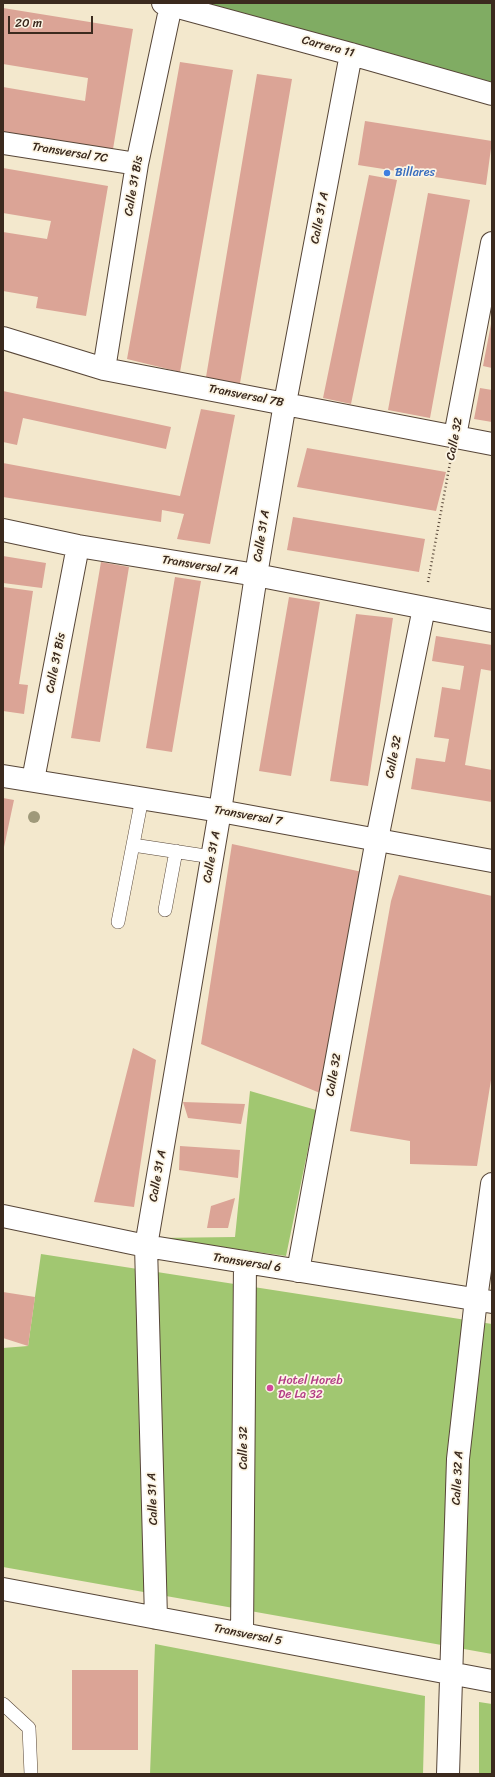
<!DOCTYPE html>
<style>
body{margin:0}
#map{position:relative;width:495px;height:1777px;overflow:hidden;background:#f3e8cd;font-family:Sriracha,sans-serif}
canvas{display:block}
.frame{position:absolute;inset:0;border:4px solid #3b2a1e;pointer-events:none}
.scale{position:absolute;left:8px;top:16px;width:85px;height:18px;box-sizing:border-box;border:2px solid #3b2a1e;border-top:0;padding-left:5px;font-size:12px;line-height:14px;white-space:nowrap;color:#3b2a1e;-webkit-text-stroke:3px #fcf5e5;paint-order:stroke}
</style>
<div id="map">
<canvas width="495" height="1777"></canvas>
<div class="frame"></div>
<div class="scale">20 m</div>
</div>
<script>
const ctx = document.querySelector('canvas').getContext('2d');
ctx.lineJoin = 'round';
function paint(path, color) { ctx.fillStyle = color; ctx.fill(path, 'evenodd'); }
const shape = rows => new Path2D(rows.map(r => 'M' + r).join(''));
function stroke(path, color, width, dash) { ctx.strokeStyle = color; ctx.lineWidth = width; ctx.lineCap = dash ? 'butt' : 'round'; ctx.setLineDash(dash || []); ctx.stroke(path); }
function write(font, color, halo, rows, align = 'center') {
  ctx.font = font + ' Sriracha,sans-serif'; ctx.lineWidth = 3.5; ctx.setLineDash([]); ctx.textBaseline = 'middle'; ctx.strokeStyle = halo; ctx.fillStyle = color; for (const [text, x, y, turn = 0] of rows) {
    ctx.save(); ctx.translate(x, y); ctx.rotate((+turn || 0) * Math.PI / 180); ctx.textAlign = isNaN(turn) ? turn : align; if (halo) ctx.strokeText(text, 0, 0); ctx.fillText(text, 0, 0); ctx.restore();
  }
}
paint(shape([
 [250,1091,316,1110,286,1256,157,1238,235,1237],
 [41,1254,492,1324,492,1654,3,1567,3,1348,28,1346],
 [155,1644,425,1696,423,1774,150,1774],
 [479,1702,492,1704,492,1774,479,1774]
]), '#a1c771');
paint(shape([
 [192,3,492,3,492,82]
]), '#80ac63');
paint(shape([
 [3,8,133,29,112,155,3,137,3,87,85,101,88,78,3,64],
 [180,62,233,70,180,372,127,359],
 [257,74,292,79,239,389,205,383],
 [365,121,492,141,486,185,358,165],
 [3,168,108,186,86,316,36,308,38,297,3,291,3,232,47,239,51,221,3,213],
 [369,175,397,180,351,404,323,398],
 [428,193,470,200,430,418,388,410],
 [491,324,492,324,492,368,483,366],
 [480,388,492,390,492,422,474,419],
 [3,391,171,427,166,449,23,418,17,445,3,442],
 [201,409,235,415,210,544,177,539,184,514,162,510,161,522,3,497,3,463,180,496],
 [307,448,446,472,436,511,297,487],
 [293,517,425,539,419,572,287,550],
 [3,556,46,563,42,588,3,583],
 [101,562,129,567,100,742,71,738],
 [175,577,201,581,172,752,146,748],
 [3,587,33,591,19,684,28,685,24,714,3,711],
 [289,597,320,602,291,776,259,771],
 [356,614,393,618,368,786,330,781],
 [436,636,492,645,492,671,481,669,465,765,492,770,492,802,411,789,416,758,445,762,449,739,434,737,442,687,460,690,464,666,432,661],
 [3,798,14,800,4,847,3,847],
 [232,844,367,873,320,1093,201,1044],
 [399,875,492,896,492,1074,477,1166,410,1164,410,1141,350,1131,391,901],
 [133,1048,156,1060,134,1207,94,1202],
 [183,1102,245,1104,241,1124,188,1118],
 [180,1146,240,1150,238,1178,179,1170],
 [235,1198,228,1228,207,1228,211,1206],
 [3,1292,35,1297,28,1346,3,1338],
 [72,1670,138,1670,138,1750,72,1750]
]), '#dba496');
const service = shape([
 [133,845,212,857],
 [165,910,176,851],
 [118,922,142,798],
 [3,1704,29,1728,31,1774]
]);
const minor = shape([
 [163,3,351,54,492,94],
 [3,143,137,164],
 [3,338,104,369,492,444],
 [104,369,137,164,171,5],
 [455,436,492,243],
 [3,530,78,546,256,575,492,621],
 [33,780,78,546],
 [3,1216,146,1246,492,1302],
 [298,1271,377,839,424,608],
 [3,1589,492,1681],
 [156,1618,146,1246,220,811,256,575,285,403,351,54],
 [242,1634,245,1262],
 [448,1774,458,1459,476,1299,492,1184]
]);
const tertiary = shape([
 [3,776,220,811,492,861]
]);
stroke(service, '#574638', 14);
stroke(minor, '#574638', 24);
stroke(tertiary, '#574638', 24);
stroke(shape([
 [428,582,450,463]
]), '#574638', 2.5, [1, 3]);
stroke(service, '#fff', 13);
stroke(minor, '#fff', 22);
stroke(tertiary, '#fff', 22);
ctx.fillStyle = '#9f997a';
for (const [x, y] of [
 [34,817]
]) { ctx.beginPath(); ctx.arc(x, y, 6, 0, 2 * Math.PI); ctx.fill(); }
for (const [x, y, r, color] of [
 [387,173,4,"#3f7fe0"],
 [270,1388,4,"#d1479c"]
]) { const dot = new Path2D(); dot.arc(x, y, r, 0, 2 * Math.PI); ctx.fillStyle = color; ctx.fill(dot); stroke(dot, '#fcf5e5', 1.5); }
write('12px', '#3b2a1e', '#fcf5e5', [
 ["Carrera 11",328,47,15],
 ["Transversal 7C",70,153,9],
 ["Calle 31 Bis",134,186,-80],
 ["Calle 31 A",320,218,-79],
 ["Transversal 7B",246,396,11],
 ["Calle 32",455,439,-79],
 ["Calle 31 A",262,536,-81],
 ["Transversal 7A",200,566,9],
 ["Calle 31 Bis",56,663,-79],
 ["Calle 32",394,757,-79],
 ["Transversal 7",248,816,10],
 ["Calle 31 A",212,857,-80],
 ["Calle 32",334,1075,-80],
 ["Calle 31 A",158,1176,-80],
 ["Transversal 6",247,1263,9],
 ["Calle 32",244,1448,-90],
 ["Calle 32 A",458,1478,-87],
 ["Calle 31 A",153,1499,-92],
 ["Transversal 5",248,1635,11]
]);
write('12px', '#366cbe', '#fcf5e5', [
 ["Billares",395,173]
], 'left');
write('12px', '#b23c85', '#fcf5e5', [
 ["Hotel Horeb",278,1381],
 ["De La 32",278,1395]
], 'left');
</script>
